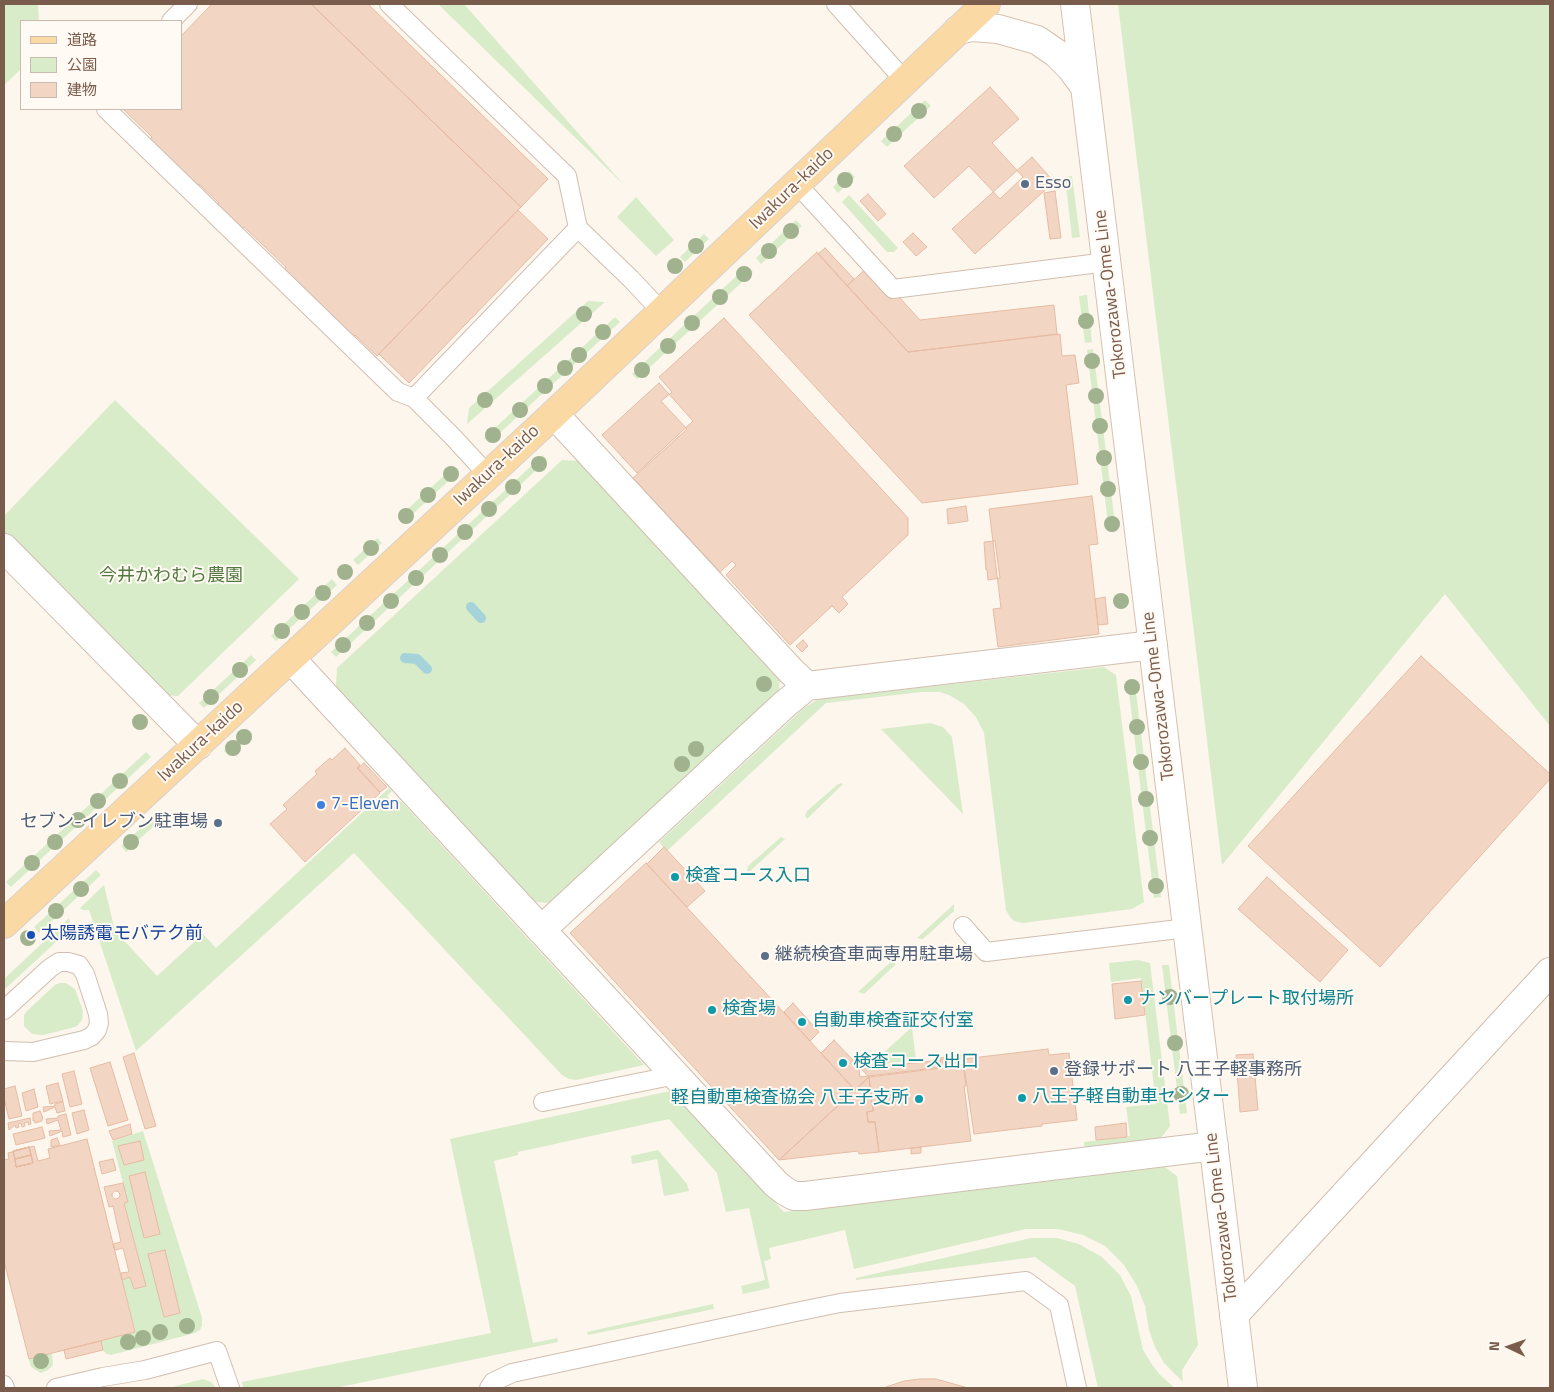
<!DOCTYPE html>
<meta charset="utf-8">
<style>
body{margin:0}
#map{position:relative;width:1554px;height:1392px;overflow:hidden;background:#fdf6ec;font-family:"Titillium Web","Noto Sans JP",sans-serif}
canvas{display:block}
.frame{position:absolute;inset:0;border:5px solid #7a5c4d;pointer-events:none}
.legend{position:absolute;left:20px;top:20px;width:162px;height:90px;box-sizing:border-box;background:#fffaf3;border:1px solid #cabbb1;margin:0;padding:6px 9px;list-style:none;font-size:15px;color:#7a5c4d}
.legend li{display:flex;align-items:center;gap:10px;height:25px}
.legend b{width:25px;border:1px solid #cabbb1}
.north{position:absolute;left:1484px;top:1322px;width:50px;height:50px;-webkit-text-stroke:4px #fffaf3;paint-order:stroke;rotate:273deg;font-size:14px;font-weight:700;line-height:20px;text-align:center;color:#7a5c4d}
.north::after{content:'';display:block;margin:auto;width:18px;height:22px;background:#7a5c4d;clip-path:polygon(50% 0,100% 100%,50% 72%,0 100%)}
</style>
<div id="map">
<canvas width="1554" height="1392"></canvas>
<div class="frame"></div>
<ul class="legend">
<li><b style="height:6px;background:#fbd9a5"></b>道路</li>
<li><b style="height:14px;background:#d8ecc9"></b>公園</li>
<li><b style="height:14px;background:#f3d5c3"></b>建物</li>
</ul>
<div class="north">N</div>
</div>
<script>
const ctx = document.querySelector('canvas').getContext('2d');
ctx.lineJoin = 'round';
function paint(path, color) { ctx.fillStyle = color; ctx.fill(path, 'evenodd'); }
const shape = rows => new Path2D(rows.map(r => 'M' + r).join(''));
function stroke(path, color, width, dash) { ctx.strokeStyle = color; ctx.lineWidth = width; ctx.lineCap = dash ? 'butt' : 'round'; ctx.setLineDash(dash || []); ctx.stroke(path); }
function write(font, color, halo, rows, align = 'center') {
  ctx.font = font + ' "Titillium Web","Noto Sans JP",sans-serif'; ctx.lineWidth = 4; ctx.setLineDash([]); ctx.textBaseline = 'middle'; ctx.strokeStyle = halo; ctx.fillStyle = color; for (const [text, x, y, turn = 0] of rows) {
    ctx.save(); ctx.translate(x, y); ctx.rotate((+turn || 0) * Math.PI / 180); ctx.textAlign = isNaN(turn) ? turn : align; if (halo) ctx.strokeText(text, 0, 0); ctx.fillText(text, 0, 0); ctx.restore();
  }
}
paint(shape([
 [4,4,38,4,39,21,21,21,21,69,4,85],
 [438,4,464,4,625,186],
 [1118,4,1550,4,1550,726,1445,594,1222,865],
 [925,100,931,106,887,147,881,141],
 [849,171,855,177,838,193,833,187],
 [1072,176,1080,237,1072,238,1065,177],
 [849,195,898,248,894,252,887,252,842,202],
 [636,197,674,240,656,256,617,217],
 [796,220,802,226,761,264,756,258],
 [704,234,709,239,685,262,680,257],
 [747,266,753,272,637,379,632,374],
 [1087,295,1092,342,1085,343,1079,296],
 [588,301,605,302,467,424,469,408],
 [615,317,620,322,489,443,484,438],
 [1093,349,1116,531,1109,532,1087,350],
 [115,400,299,579,178,696,163,695,4,534,4,516],
 [543,455,547,460,336,657,331,652],
 [562,460,580,461,780,677,779,692,551,903,534,902,336,687,337,668],
 [452,468,457,473,403,523,398,518],
 [377,538,382,543,358,565,353,560],
 [332,579,337,585,276,641,271,636],
 [251,655,256,660,204,708,199,703],
 [1104,667,1116,675,1144,902,1132,909,1023,923,1014,921,1010,917,1006,910,984,733,976,717,964,704,949,695,940,692,922,692,826,703,667,851,659,842,805,707,819,699],
 [1135,684,1161,897,1154,898,1128,685],
 [930,723,943,727,952,737,963,814,881,729],
 [247,729,253,734,229,756,224,751],
 [146,752,151,757,11,887,6,882],
 [841,783,843,784,807,819,805,816,807,811,837,785],
 [389,788,392,791,387,796,396,805,401,801,644,1065,576,1080,569,1079,562,1075,354,853,136,1051,89,910,83,910,80,908,104,885,115,931,157,976,203,934,216,948],
 [154,816,159,821,126,852,121,846],
 [781,837,785,839,748,873,747,870,748,866],
 [96,870,101,875,39,933,34,927],
 [954,904,954,911,923,939,917,938],
 [69,918,71,925,70,929,4,990,4,979],
 [895,958,895,965,877,982,864,994,858,992],
 [1138,960,1150,963,1170,1126,1161,1138,1084,1147,1084,1142,1130,1136,1126,1107,1156,1104,1141,978,1111,982,1109,963],
 [1162,965,1169,965,1187,1113,1180,1114],
 [60,983,66,983,75,989,83,1011,82,1020,77,1026,71,1028,44,1035,32,1034,24,1026,24,1015,27,1011,55,985],
 [912,1027,916,1060,869,1066],
 [670,1091,784,1212,1165,1167,1177,1176,1198,1345,1182,1370,1183,1382,1164,1363,1155,1347,1149,1330,1145,1306,1137,1286,1124,1265,1105,1246,1083,1235,1058,1229,1026,1229,854,1269,845,1230,769,1248,771,1259,764,1261,770,1288,743,1294,741,1286,765,1280,749,1208,726,1212,717,1173,669,1119,518,1152,518,1155,494,1161,533,1343,557,1338,558,1342,335,1388,243,1388,242,1382,491,1333,450,1139],
 [143,1131,202,1318,202,1325,200,1330,195,1333,111,1355,107,1354,101,1349,98,1341,135,1331,122,1280,130,1277,134,1289,145,1286,124,1203,128,1202,112,1141],
 [658,1150,687,1184,689,1191,664,1196,657,1159,632,1164,631,1156],
 [1031,1238,1057,1238,1079,1244,1102,1257,1120,1275,1131,1296,1143,1350,1151,1363,1160,1375,1175,1388,1098,1388,1075,1286,1035,1257,856,1280,856,1278],
 [713,1304,714,1309,588,1335,587,1332],
 [52,1353,53,1365,48,1370,41,1373,31,1367,29,1359],
 [203,1379,211,1382,216,1388,172,1388,176,1386]
]), '#d8ecc9');
stroke(shape([
 [471,607,481,618],
 [405,658,417,659,427,669]
]), '#a5d3da', 10);
const building = shape([
 [212,4,311,4,521,207,377,356,355,335,348,342,279,274,286,267,244,227,237,234,213,210,219,203,199,184,193,191,145,144,152,137,123,109,181,109,181,36,212,4],
 [311,4,368,4,548,179,521,207,311,4],
 [990,87,1019,119,992,143,1023,177,1000,199,969,166,934,198,904,166,990,87],
 [1032,157,1054,182,975,254,952,229,1032,157],
 [1055,191,1061,238,1050,239,1044,193,1055,191],
 [868,194,886,214,878,221,860,201,868,194],
 [518,210,548,239,409,383,379,354,518,210],
 [913,233,927,247,916,256,903,242,913,233],
 [825,248,854,279,847,286,818,254,825,248],
 [817,252,908,352,1060,334,1062,356,1075,355,1079,383,1066,385,1078,484,922,503,749,315,817,252],
 [870,265,920,320,1054,305,1057,334,908,352,847,286,870,265],
 [724,318,908,518,908,535,842,597,848,604,839,613,832,606,790,645,726,575,736,565,732,561,720,572,633,478,687,429,661,401,672,392,659,377,724,318],
 [659,383,693,421,637,473,602,435,659,383],
 [1092,496,1098,544,1089,545,1099,634,998,647,993,609,1001,608,989,509,1092,496],
 [966,506,968,521,948,524,947,509,966,506],
 [995,541,1000,578,988,580,987,569,986,570,984,542,995,541],
 [1105,597,1108,624,1098,625,1095,599,1105,597],
 [803,640,808,646,802,652,796,646,803,640],
 [1421,656,1550,774,1550,779,1380,967,1248,846,1421,656],
 [345,748,360,765,357,768,380,793,305,862,270,824,287,809,283,805,317,774,315,771,330,758,332,760,345,748],
 [364,763,387,787,380,792,358,768,364,763],
 [664,847,705,891,687,907,647,864,664,847],
 [646,863,855,1090,779,1160,570,933,646,863],
 [1267,877,1348,950,1320,982,1238,909,1267,877],
 [1141,981,1145,1015,1115,1019,1112,984,1141,981],
 [793,1003,819,1032,810,1041,784,1012,793,1003],
 [834,1040,869,1077,855,1090,821,1053,834,1040],
 [1048,1049,1049,1055,1069,1053,1077,1120,1042,1124,1042,1126,974,1134,963,1059,1048,1049],
 [134,1053,156,1126,145,1129,123,1057,134,1053],
 [1253,1054,1258,1110,1240,1112,1236,1055,1253,1054],
 [962,1055,966,1086,964,1086,971,1141,879,1152,875,1122,868,1122,867,1112,873,1111,869,1077,941,1068,940,1058,962,1055],
 [942,1060,942,1067,910,1071,860,1077,859,1069,942,1060],
 [110,1062,128,1120,108,1126,90,1068,110,1062],
 [74,1071,82,1104,70,1107,62,1074,74,1071],
 [869,1077,873,1111,867,1112,868,1122,875,1122,879,1152,859,1154,858,1151,779,1160,869,1077],
 [58,1083,63,1101,50,1104,46,1086,58,1083],
 [15,1086,22,1116,9,1119,4,1098,4,1089,15,1086],
 [34,1089,38,1107,26,1111,22,1093,34,1089],
 [63,1102,65,1111,57,1113,55,1107,44,1112,43,1107,55,1106,55,1104,63,1102],
 [84,1110,89,1130,77,1134,72,1113,84,1110],
 [40,1111,43,1118,42,1119,42,1121,35,1123,34,1120,33,1121,33,1113,40,1111],
 [66,1114,71,1135,63,1137,62,1131,50,1136,49,1131,61,1130,58,1120,47,1124,46,1119,58,1118,58,1116,66,1114],
 [30,1118,31,1124,29,1125,28,1122,24,1123,25,1126,22,1127,21,1123,18,1124,19,1127,16,1128,15,1125,9,1130,8,1123,30,1118],
 [1126,1123,1127,1137,1096,1140,1095,1127,1126,1123],
 [130,1124,132,1134,113,1140,109,1131,130,1124],
 [42,1127,45,1138,16,1145,13,1134,42,1127],
 [57,1138,60,1145,51,1147,51,1140,57,1138],
 [87,1139,135,1332,29,1359,4,1261,4,1160,9,1159,8,1153,34,1146,38,1161,50,1158,48,1149,87,1139],
 [140,1141,144,1160,124,1165,118,1146,140,1141],
 [29,1147,31,1155,15,1159,13,1151,29,1147],
 [29,1147,31,1155,15,1159,13,1151,29,1147],
 [29,1147,31,1155,15,1159,13,1151,29,1147],
 [29,1147,31,1155,15,1159,13,1151,29,1147],
 [921,1147,921,1153,911,1154,911,1148,921,1147],
 [31,1155,33,1163,16,1167,15,1159,31,1155],
 [31,1155,33,1163,16,1167,15,1159,31,1155],
 [31,1155,33,1163,16,1167,15,1159,31,1155],
 [31,1155,33,1163,16,1167,15,1159,31,1155],
 [113,1159,116,1170,102,1174,99,1162,113,1159],
 [145,1172,160,1234,144,1238,129,1176,145,1172],
 [123,1183,128,1202,124,1203,146,1286,134,1289,130,1277,122,1280,121,1273,129,1272,123,1248,115,1250,113,1244,121,1242,113,1206,109,1207,104,1187,123,1183],
 '112 1195a4 4 0 1 1 8 0a4 4 0 1 1-8 0Z',
 [165,1250,180,1313,164,1317,148,1254,165,1250],
 [101,1341,103,1350,66,1359,64,1350,101,1341],
 [920,1379,936,1379,968,1388,883,1388,904,1381,920,1379]
]);
paint(building, '#f3d5c3');
stroke(building, '#e6bba3', 1);
const lane = shape([
 [389,4,567,176,578,228,631,279,662,312],
 [836,4,905,81],
 [171,21,188,4],
 [106,109,398,392,414,398,453,437,488,475],
 [797,184,893,289,1107,262],
 [414,398,578,228],
 [963,926,986,952,1187,928],
 [4,1010,50,968,59,962,68,962,79,965,85,974,98,1014,99,1023,97,1030,92,1036,84,1040,33,1052,4,1051],
 [543,1102,676,1075],
 [4,1385,5,1388],
 [56,1388,103,1377,145,1370,217,1351,230,1388],
 [489,1388,493,1382,512,1373,791,1313,840,1303,1026,1281,1059,1305,1077,1388]
]);
const street = shape([
 [554,414,791,671,807,686,1153,645],
 [4,548,198,745],
 [291,659,776,1184,785,1191,794,1196,805,1196,1214,1146],
 [541,930,785,704,807,686],
 [1234,1315,1550,972]
]);
const secondary = shape([
 [1075,4,1243,1388],
 [958,30,972,27,998,29,1037,40,1056,53,1071,68,1085,87]
]);
const primary = shape([
 [4,924,554,414,986,4]
]);
stroke(lane, '#d1beb0', 20);
stroke(street, '#d1beb0', 30);
stroke(secondary, '#d6c0b0', 30);
stroke(primary, '#dad1cd', 30);
stroke(lane, '#fff', 18);
stroke(street, '#fff', 28);
stroke(secondary, '#fff', 28);
stroke(primary, '#fbd9a5', 28);
ctx.fillStyle = '#a0b28e';
for (const [x, y] of [
 [919,111],
 [894,134],
 [845,180],
 [791,231],
 [696,246],
 [769,251],
 [675,266],
 [744,274],
 [720,297],
 [584,314],
 [1086,321],
 [692,323],
 [603,332],
 [668,346],
 [579,355],
 [1092,361],
 [565,368],
 [642,370],
 [545,386],
 [1096,396],
 [485,400],
 [520,410],
 [1100,426],
 [493,435],
 [1104,458],
 [539,464],
 [451,474],
 [513,487],
 [1108,489],
 [428,495],
 [489,509],
 [406,516],
 [1112,524],
 [465,532],
 [371,548],
 [440,555],
 [345,572],
 [416,578],
 [323,593],
 [391,601],
 [1121,601],
 [302,612],
 [367,623],
 [282,631],
 [343,645],
 [240,670],
 [764,684],
 [1132,687],
 [211,697],
 [140,722],
 [1137,727],
 [244,737],
 [233,748],
 [696,749],
 [1141,762],
 [682,764],
 [120,781],
 [1146,799],
 [98,801],
 [78,820],
 [1150,838],
 [55,842],
 [131,842],
 [32,863],
 [1156,886],
 [81,889],
 [56,911],
 [28,938],
 [1170,997],
 [1175,1043],
 [1181,1094],
 [187,1326],
 [160,1332],
 [143,1338],
 [128,1342],
 [41,1361]
]) { ctx.beginPath(); ctx.arc(x, y, 8, 0, 2 * Math.PI); ctx.fill(); }
for (const [x, y, r, color] of [
 [1025,184,5,"#5c6f8a"],
 [321,805,5,"#3f7fe0"],
 [218,823,5,"#5c6f8a"],
 [675,877,5,"#0f9aa8"],
 [31,935,5,"#1a4fb4"],
 [765,956,5,"#5c6f8a"],
 [1128,1000,5,"#0f9aa8"],
 [712,1010,5,"#0f9aa8"],
 [802,1022,5,"#0f9aa8"],
 [843,1063,5,"#0f9aa8"],
 [1054,1071,5,"#5c6f8a"],
 [1022,1098,5,"#0f9aa8"],
 [919,1099,5,"#0f9aa8"]
]) { const dot = new Path2D(); dot.arc(x, y, r, 0, 2 * Math.PI); ctx.fillStyle = color; ctx.fill(dot); stroke(dot, '#fffaf3', 2); }
write('18px', '#4e5e75', '#fffaf3', [
 ["Esso",1035,184],
 ["セブン-イレブン駐車場",208,823,"right"],
 ["継続検査車両専用駐車場",775,956],
 ["登録サポート 八王子軽事務所",1064,1071]
], 'left');
write('18px', '#7a5c4d', '#fffaf3', [
 ["Iwakura-kaido",792,189,-44],
 ["Tokorozawa-Ome Line",1111,294,-97],
 ["Iwakura-kaido",497,466,-43],
 ["Tokorozawa-Ome Line",1159,696,-97],
 ["Iwakura-kaido",201,742,-43],
 ["Tokorozawa-Ome Line",1222,1217,-97]
]);
write('18px', '#537a41', '#fffaf3', [
 ["今井かわむら農園",171,577]
]);
write('18px', '#366cbe', '#fffaf3', [
 ["7-Eleven",331,805]
], 'left');
write('18px', '#0d838f', '#fffaf3', [
 ["検査コース入口",685,877],
 ["ナンバープレート取付場所",1138,1000],
 ["検査場",722,1010],
 ["自動車検査証交付室",812,1022],
 ["検査コース出口",853,1063],
 ["八王子軽自動車センター",1032,1098],
 ["軽自動車検査協会 八王子支所",909,1099,"right"]
], 'left');
write('18px', '#164399', '#fffaf3', [
 ["太陽誘電モバテク前",41,935]
], 'left');
</script>
